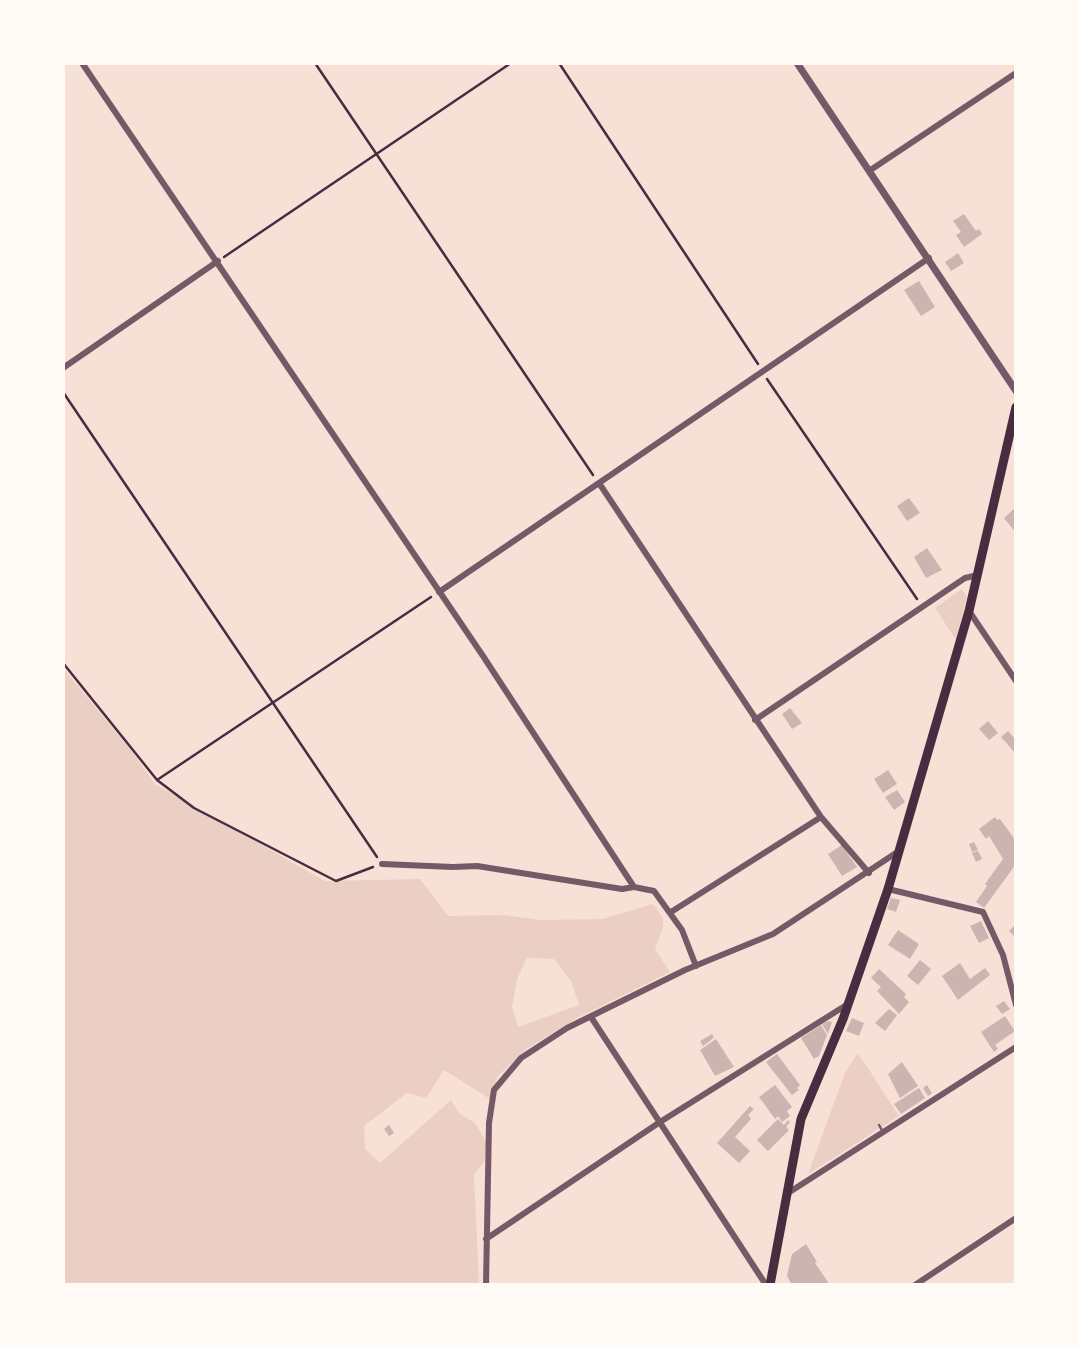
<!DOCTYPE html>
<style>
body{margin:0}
#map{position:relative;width:1079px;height:1348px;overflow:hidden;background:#f7e1d7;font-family:Mulish,sans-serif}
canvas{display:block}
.frame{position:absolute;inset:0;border:65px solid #fffaf5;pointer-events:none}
</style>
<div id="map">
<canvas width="1079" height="1348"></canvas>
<div class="frame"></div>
</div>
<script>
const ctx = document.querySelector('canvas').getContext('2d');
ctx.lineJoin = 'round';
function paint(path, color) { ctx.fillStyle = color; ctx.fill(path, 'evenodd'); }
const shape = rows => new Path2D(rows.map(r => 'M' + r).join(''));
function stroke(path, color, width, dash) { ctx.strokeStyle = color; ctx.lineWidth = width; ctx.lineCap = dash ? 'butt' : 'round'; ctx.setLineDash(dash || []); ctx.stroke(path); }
paint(shape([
 [962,589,967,597,956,640,935,608],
 [63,668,130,749,155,784,325,881,420,879,448,916,504,915,541,920,603,919,653,904,663,918,663,927,655,949,670,972,577,1018,526,1049,498,1076,490,1099,444,1070,426,1098,407,1093,364,1126,365,1149,380,1163,451,1100,459,1113,475,1123,487,1143,484,1162,474,1174,479,1285,63,1285],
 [527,958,554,959,571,981,579,1005,518,1027,512,1007,517,979],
 [858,1053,899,1116,808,1174,845,1073]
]), '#ebcfc5');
paint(shape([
 [964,214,976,231,979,229,982,234,964,247,956,235,961,232,953,221],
 [958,253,964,263,951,271,945,262],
 [919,281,935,307,921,316,904,290],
 [909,498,920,513,907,521,897,506],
 [1016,507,1016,533,1004,518],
 [927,548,942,570,926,578,914,557],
 [790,708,802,723,792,729,782,714],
 [988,721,998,733,989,740,979,729],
 [1008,731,1016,740,1016,754,1001,737],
 [888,770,897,784,883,793,874,779],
 [897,790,905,802,894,810,885,797],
 [995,817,997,820,1000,819,1016,841,1016,864,984,908,976,902,987,886,985,884,1003,859,989,836,986,839,979,829],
 [974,842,978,850,972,852,969,844],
 [842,845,857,867,842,876,828,854],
 [978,851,982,859,976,862,972,853],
 [891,898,900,900,896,912,887,909],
 [981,921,989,938,979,943,970,926],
 [1016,924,1016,936,1015,937,1009,931],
 [898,930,919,944,910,959,888,945],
 [920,960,931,969,918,985,907,976],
 [960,963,970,979,985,968,990,975,958,1000,942,976],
 [879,969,906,994,904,997,909,1002,899,1014,877,991,881,987,871,978],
 [1004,1001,1010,1009,1002,1014,996,1006],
 [889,1009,897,1015,885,1031,875,1023],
 [1005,1016,1015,1031,995,1045,998,1049,994,1052,981,1032],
 [852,1018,864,1023,859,1036,846,1031],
 [828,1021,832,1022,828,1034,822,1024],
 [821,1025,827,1035,819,1056,814,1059,801,1038],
 [712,1034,714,1037,711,1040,703,1046,700,1041],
 [716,1039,734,1067,715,1076,700,1050],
 [777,1054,800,1085,797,1088,799,1090,792,1095,766,1062],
 [902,1062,918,1086,900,1098,888,1074],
 [775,1085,792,1107,787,1111,790,1116,782,1122,778,1116,775,1119,759,1097],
 [927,1085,932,1093,928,1096,923,1088],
 [919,1088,925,1098,901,1114,894,1104],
 [750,1106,754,1109,748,1115,751,1119,735,1137,750,1151,739,1163,717,1143],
 [778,1119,784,1125,788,1120,790,1122,786,1127,789,1130,768,1151,757,1140],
 [389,1125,394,1133,389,1136,384,1129],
 [806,1244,817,1262,815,1263,830,1285,792,1285,787,1276,792,1254]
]), '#ccb4b1');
stroke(shape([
 [315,63,593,475],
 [559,63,758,364],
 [224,257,511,63],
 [767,379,917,599],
 [63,392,377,857],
 [63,663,157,780,194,808,336,881,373,867],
 [157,780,431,597]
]), '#4a2c40', 2.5);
stroke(shape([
 [879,1125,883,1132]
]), '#755966', 2.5);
stroke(shape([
 [82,63,483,656,634,887],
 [869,171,1016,73],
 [63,368,218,261],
 [599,483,821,817,869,873],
 [439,592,929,258],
 [969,611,1016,681],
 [755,720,965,578,978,575],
 [382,864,453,867,477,866,622,889,634,887,654,891,682,930,696,966],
 [888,889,983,912,1003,955,1016,1005],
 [671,912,821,817],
 [591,1017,766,1285],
 [788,1193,1016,1047],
 [486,1239,660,1122,848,1004],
 [486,1285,489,1123,494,1090,521,1058,567,1028,685,970,773,934,899,851],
 [915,1285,1016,1218]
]), '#755966', 6);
stroke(shape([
 [797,63,1016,391]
]), '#755966', 7);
stroke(shape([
 [770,1285,801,1119,843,1019,888,889,969,611,1016,407]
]), '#4a2c40', 9);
</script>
